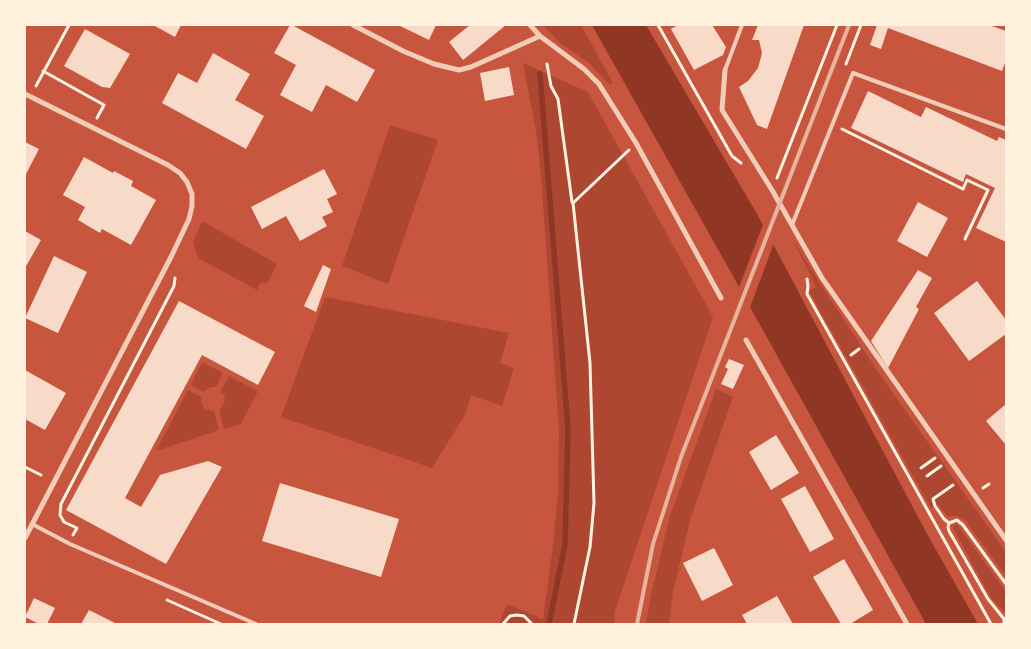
<!DOCTYPE html>
<style>
body{margin:0}
#map{position:relative;width:1031px;height:649px;overflow:hidden;background:#c8553d;font-family:Spectral,serif}
canvas{display:block}
.frame{position:absolute;inset:0;border:26px solid #fff3e0;pointer-events:none}
</style>
<div id="map">
<canvas width="1031" height="649"></canvas>
<div class="frame"></div>
</div>
<script>
const ctx = document.querySelector('canvas').getContext('2d');
ctx.lineJoin = 'round';
function paint(path, color) { ctx.fillStyle = color; ctx.fill(path, 'evenodd'); }
const shape = rows => new Path2D(rows.map(r => 'M' + r).join(''));
function stroke(path, color, width, dash) { ctx.strokeStyle = color; ctx.lineWidth = width; ctx.lineCap = dash ? 'butt' : 'round'; ctx.setLineDash(dash || []); ctx.stroke(path); }
paint(shape([
 [543,25,581,25,613,83,610,85,589,63,560,43],
 [523,63,588,92,713,317,615,611,614,624,499,624,507,604,543,619,553,546,558,493,559,430,541,175,536,131],
 [390,125,438,140,388,284,342,266],
 [204,222,277,264,267,284,261,282,257,290,200,259,196,253,193,242,201,223],
 [793,240,818,280,880,375,1006,552,1006,576,965,520,956,516,947,516,938,504,931,508,809,291,816,287],
 [325,297,509,333,500,363,514,368,502,406,471,395,466,413,432,468,281,417],
 [202,362,223,373,216,387,211,387,203,392,191,385],
 [229,376,258,391,241,424,224,429,219,410,222,407,225,400,224,395,220,392],
 [716,389,733,397,690,520,673,592,669,624,646,624,651,595,670,516],
 [188,390,202,397,201,402,205,409,214,411,219,430,156,451],
 [957,524,1006,592,1006,613,991,598,953,528,954,525]
]), '#ae4732');
paint(shape([
 [592,25,646,25,757,214,926,532,978,624,926,624,734,278]
]), '#8f3625');
paint(shape([
 [764,222,774,243,749,310,738,290]
]), '#c8553d');
stroke(shape([
 [540,74,568,429,565,544,549,624]
]), '#8f3625', 5.5);
paint(shape([
 [153,25,181,25,175,37],
 [290,25,292,25,375,70,357,102,326,85,312,112,280,95,296,65,274,53],
 [398,25,436,25,429,40],
 [470,25,506,25,463,60,449,42],
 [678,25,712,25,726,47,723,55,694,70,671,29],
 [758,25,804,25,767,129,757,125,739,87,748,81,758,68,762,53,759,40,752,40],
 [877,25,989,25,1006,31,1006,60,1002,71,888,28,881,49,870,45],
 [85,29,130,54,110,88,102,87,64,66],
 [213,53,250,74,235,100,264,116,246,149,162,103,178,73,197,83],
 [509,67,514,95,485,101,480,73],
 [868,91,921,117,926,107,997,141,999,137,1006,140,1006,242,976,228,995,188,966,174,963,182,851,128],
 [25,142,39,149,25,176],
 [84,157,113,173,114,171,133,181,131,186,156,200,131,245,102,229,100,233,78,220,85,207,63,195],
 [324,169,337,194,327,199,333,212,322,217,327,226,300,241,286,216,262,229,251,207],
 [918,202,948,218,927,257,897,241],
 [25,231,41,240,25,268],
 [54,256,87,272,58,333,25,318],
 [323,265,331,269,316,312,304,306],
 [918,270,932,278,916,307,919,309,888,368,871,341],
 [977,281,1006,320,1006,334,969,361,934,313],
 [179,301,275,352,258,385,202,355,125,498,141,507,160,475,208,461,222,467,166,564,66,510],
 [729,359,744,365,733,389,721,384,728,369,725,367],
 [25,370,66,393,45,430,25,419],
 [1006,404,1006,445,986,421],
 [776,435,799,473,771,490,749,452],
 [280,483,399,519,381,577,262,541],
 [805,486,834,539,810,552,781,499],
 [714,548,733,585,702,601,683,563],
 [844,559,873,610,850,624,841,624,813,577],
 [777,596,793,624,747,624,742,615],
 [34,598,55,608,47,624,39,624,25,617],
 [89,610,117,624,81,624]
]), '#f7dbc8');
stroke(shape([
 [658,25,732,156,741,163],
 [547,64,551,86,558,99,572,202],
 [846,64,861,25],
 [43,71,104,105,97,118],
 [36,86,69,25],
 [842,129,963,189,967,180,988,190,965,239],
 [777,178,837,25],
 [807,279,808,286,807,294,991,624],
 [851,355,859,349],
 [25,467,41,475],
 [921,468,935,458],
 [927,476,941,466],
 [983,488,989,484],
 [949,523,944,519,935,506,933,499,953,485],
 [73,535,77,528,64,522,60,515,61,504,174,286,175,278],
 [167,600,221,624],
 [503,624,510,616,517,615,524,616,532,624],
 [574,624,590,547,594,503,590,363,573,203,629,150],
 [1004,624,1004,619,988,599,949,531,948,527,949,523,957,520,963,525,1006,584]
]), '#fff3e0', 3);
stroke(shape([
 [725,70,742,25],
 [792,225,853,73,1006,129],
 [32,524,70,544,256,624]
]), '#f1ccb7', 4);
stroke(shape([
 [353,25,403,51,434,64,459,70,471,67,540,36],
 [530,25,540,36,584,69,599,84,636,143,721,298],
 [725,70,722,110,772,190,822,278,1006,540],
 [25,94,168,165,180,173,187,182,192,194,192,206,189,219,171,257,25,538],
 [746,340,907,624]
]), '#f1ccb7', 5);
stroke(shape([
 [637,624,653,544,681,457,849,25]
]), '#e9b49f', 4);
</script>
